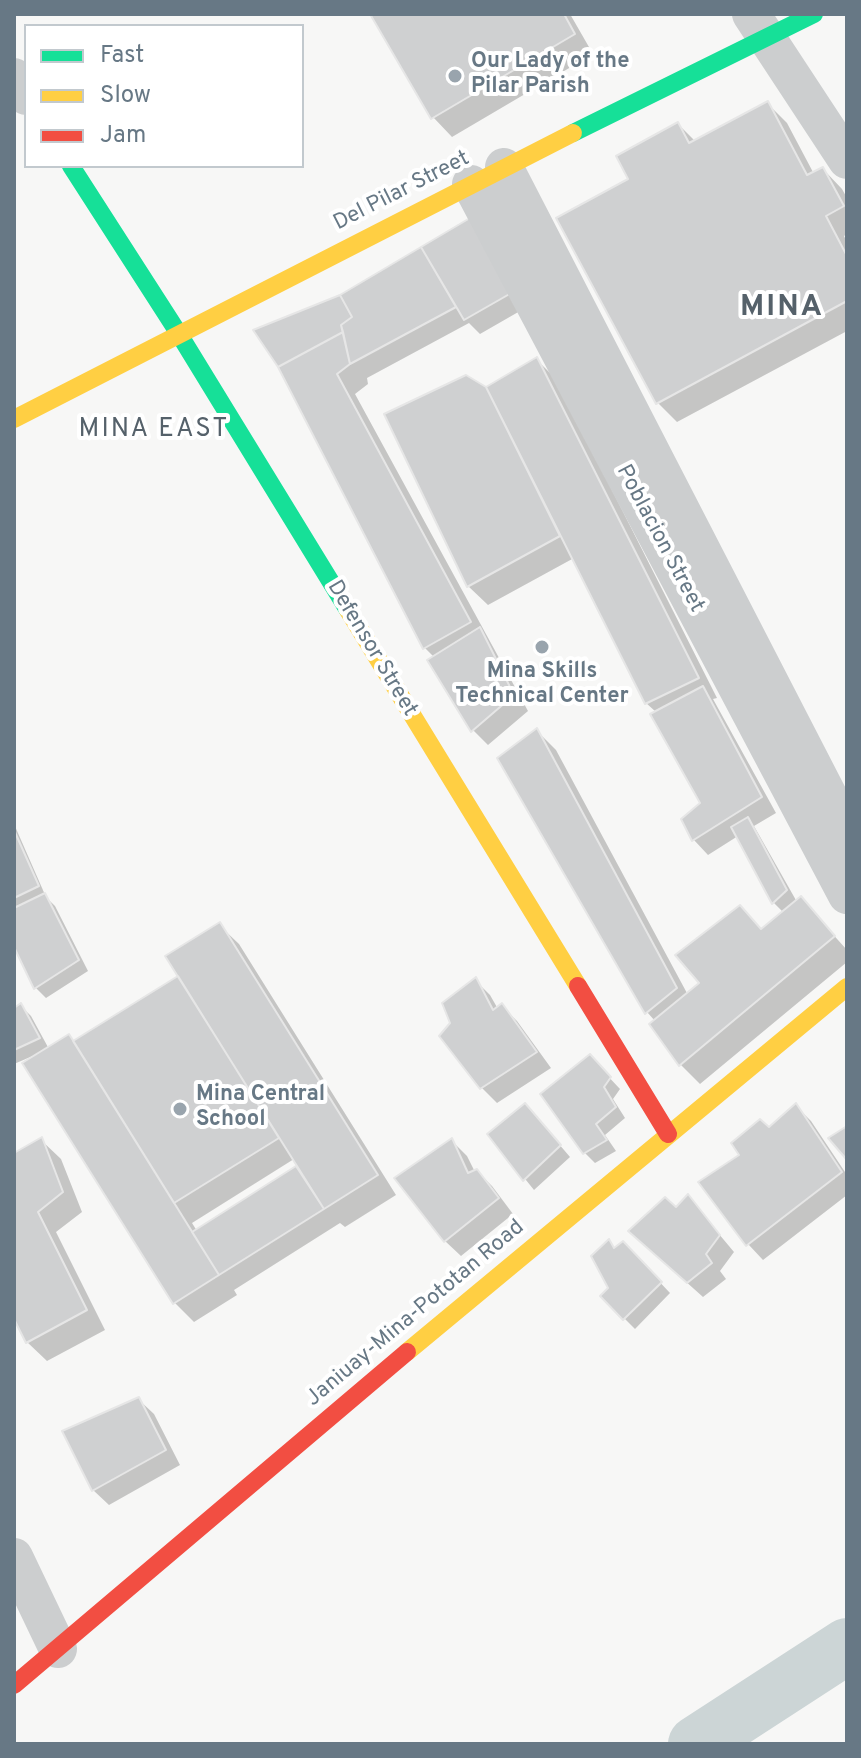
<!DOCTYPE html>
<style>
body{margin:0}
#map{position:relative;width:861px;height:1758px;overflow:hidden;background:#f7f7f6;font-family:Overpass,sans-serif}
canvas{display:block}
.frame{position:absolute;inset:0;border:16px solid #677885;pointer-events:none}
.legend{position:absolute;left:24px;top:24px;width:280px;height:144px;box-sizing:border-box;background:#fff;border:2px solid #c2c9ce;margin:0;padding:10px 14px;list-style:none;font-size:24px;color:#677885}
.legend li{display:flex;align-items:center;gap:16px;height:40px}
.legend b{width:40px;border:2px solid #c2c9ce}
</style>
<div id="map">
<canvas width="861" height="1758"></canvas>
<div class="frame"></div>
<ul class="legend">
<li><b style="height:10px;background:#16e098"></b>Fast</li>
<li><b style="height:10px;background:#ffcf43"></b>Slow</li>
<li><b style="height:10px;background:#f24e42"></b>Jam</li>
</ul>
</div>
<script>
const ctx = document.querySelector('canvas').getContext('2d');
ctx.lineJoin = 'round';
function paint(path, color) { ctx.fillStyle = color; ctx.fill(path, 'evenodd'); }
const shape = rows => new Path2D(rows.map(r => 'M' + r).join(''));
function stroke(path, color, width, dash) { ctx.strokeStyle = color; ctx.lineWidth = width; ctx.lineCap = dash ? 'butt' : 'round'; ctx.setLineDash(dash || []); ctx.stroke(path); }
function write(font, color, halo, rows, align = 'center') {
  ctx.font = font + ' Overpass,sans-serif'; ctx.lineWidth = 8; ctx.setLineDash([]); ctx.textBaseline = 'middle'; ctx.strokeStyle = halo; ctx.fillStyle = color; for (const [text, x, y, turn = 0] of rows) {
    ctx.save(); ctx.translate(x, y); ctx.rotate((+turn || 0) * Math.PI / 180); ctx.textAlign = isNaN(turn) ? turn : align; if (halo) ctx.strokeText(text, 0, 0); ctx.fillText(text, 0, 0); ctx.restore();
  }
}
paint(shape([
 [372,14,570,14,593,54,452,137,433,117],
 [767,103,787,123,814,174,823,169,842,189,847,198,847,234,844,236,847,242,847,331,677,422,658,403,631,180,678,124,696,142],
 [470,220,527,307,480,334,469,323,367,378,368,384,355,394,528,711,488,745,473,730,435,658,425,648,280,366,343,296],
 [537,360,556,379,717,698,713,699,776,813,754,826,797,902,801,899,847,950,847,962,700,1084,680,1064,655,1021,647,1012,537,731,556,750,688,995,784,913,774,903,738,836,708,855,693,839,703,804,656,712,646,703,574,558,488,605,468,586,486,390],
 [14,824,46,897,55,906,88,971,46,998,36,988,14,943],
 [219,925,239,944,396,1195,345,1227,340,1223,234,1290,237,1295,194,1322,175,1303,35,1055,14,1064,14,1010,21,1006,31,1016,49,1049,74,1043,180,976],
 [294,1159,302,1175,296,1168,197,1231,192,1223],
 [475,980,490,995,498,1009,502,1006,517,1021,551,1068,497,1103,481,1087,452,1024],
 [590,1057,620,1089,613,1099,625,1118,605,1135,616,1151,595,1163,585,1153],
 [796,1106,811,1121,847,1175,847,1195,763,1260,748,1244,742,1155],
 [535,1116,570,1157,534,1190,489,1134],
 [41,1140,61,1159,82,1212,56,1232,105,1330,47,1361,27,1342,14,1314,14,1155],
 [452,1141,467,1156,475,1172,477,1171,492,1186,513,1214,461,1256,445,1241],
 [688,1197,734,1252,720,1271,726,1279,703,1297,646,1246],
 [609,1242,616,1249,623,1243,670,1293,635,1329,602,1296,610,1288],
 [138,1399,154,1414,180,1465,109,1505,93,1490]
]), '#0003');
stroke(shape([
 [696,1744,847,1646]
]), '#ccd5d6', 56);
const building = shape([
 [370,14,564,14,575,34,431,119,370,14],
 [768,101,807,175,823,167,844,206,826,216,847,256,847,301,656,404,556,218,628,179,616,156,678,122,689,143,768,101],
 [470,218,513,292,464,320,421,247,470,218],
 [421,247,456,307,350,364,341,325,352,317,340,295,421,247],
 [340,295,352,317,341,325,343,332,278,367,253,330,340,295],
 [343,332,350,364,337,374,471,622,423,649,278,367,343,332],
 [537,357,699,678,645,704,486,387,537,357],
 [466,375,486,387,560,536,467,587,384,414,466,375],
 [480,627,514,695,471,732,427,660,480,627],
 [703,686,762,797,692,841,681,819,700,803,650,714,703,686],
 [537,728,677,988,645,1014,497,758,537,728],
 [748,817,787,890,772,904,731,827,748,817],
 [14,830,39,886,14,898,14,830],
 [45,893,79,960,34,989,14,947,14,908,45,893],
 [801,896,835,936,679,1066,649,1024,699,983,675,955,740,905,761,929,801,896],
 [220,922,378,1175,324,1209,165,956,220,922],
 [178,976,279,1138,174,1203,73,1041,178,976],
 [476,977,493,1010,502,1003,537,1052,480,1089,439,1036,450,1023,442,1003,476,977],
 [21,1003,40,1038,14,1050,14,1008,21,1003],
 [69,1034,219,1275,173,1304,22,1063,69,1034],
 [590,1054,611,1077,604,1087,616,1107,596,1124,607,1140,583,1154,540,1094,590,1054],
 [525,1103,561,1145,523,1181,487,1134,525,1103],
 [796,1103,842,1172,746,1246,698,1182,739,1155,731,1143,760,1119,769,1127,796,1103],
 [847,1126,847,1160,828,1138,847,1126],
 [42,1137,63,1192,38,1212,87,1310,26,1343,14,1319,14,1153,42,1137],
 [452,1138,468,1173,477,1169,499,1198,444,1242,394,1178,452,1138],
 [296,1166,324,1209,219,1275,192,1232,296,1166],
 [688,1194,720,1235,706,1254,712,1263,687,1283,628,1231,665,1197,676,1207,688,1194],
 [609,1239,614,1248,623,1241,662,1282,623,1320,600,1296,608,1288,591,1256,609,1239],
 [139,1397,166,1450,92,1491,62,1431,139,1397]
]);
paint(building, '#cfd0d1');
stroke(building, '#e6e6e6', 2);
stroke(shape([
 [751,14,847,160],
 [14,77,26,96],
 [504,167,847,832],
 [471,184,847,895],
 [14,1557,58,1649]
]), '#cccecf', 38);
stroke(shape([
 [573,133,814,14],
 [71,166,179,334,348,610]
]), '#16e098', 18);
stroke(shape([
 [14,419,573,133],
 [348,610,578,986],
 [407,1352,847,987]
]), '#ffcf43', 18);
stroke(shape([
 [578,986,668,1134],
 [14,1685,407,1352]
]), '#f24e42', 18);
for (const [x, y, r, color] of [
 [455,76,8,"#99a4ad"],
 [542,647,8,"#99a4ad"],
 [180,1109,8,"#99a4ad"]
]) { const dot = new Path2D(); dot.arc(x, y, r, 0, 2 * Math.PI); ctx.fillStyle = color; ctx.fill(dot); stroke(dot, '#fff', 3); }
write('bold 22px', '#677885', '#fff', [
 ["Our Lady of the",471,63],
 ["Pilar Parish",471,88],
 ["Mina Skills",542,673,"center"],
 ["Technical Center",542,698,"center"],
 ["Mina Central",196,1096],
 ["School",196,1121]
], 'left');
write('22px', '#677885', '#fff', [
 ["Del Pilar Street",402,192,-27],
 ["Poblacion Street",659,539,62],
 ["Defensor Street",371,649,59],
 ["Janiuay-Mina-Pototan Road",416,1314,-40]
]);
ctx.letterSpacing = '2px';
write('26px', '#55616a', '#fff', [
 ["MINA EAST",154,431]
]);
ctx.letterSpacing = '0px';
ctx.letterSpacing = '2px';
write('bold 30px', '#55616a', '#fff', [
 ["MINA",782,309]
]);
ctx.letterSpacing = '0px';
</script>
